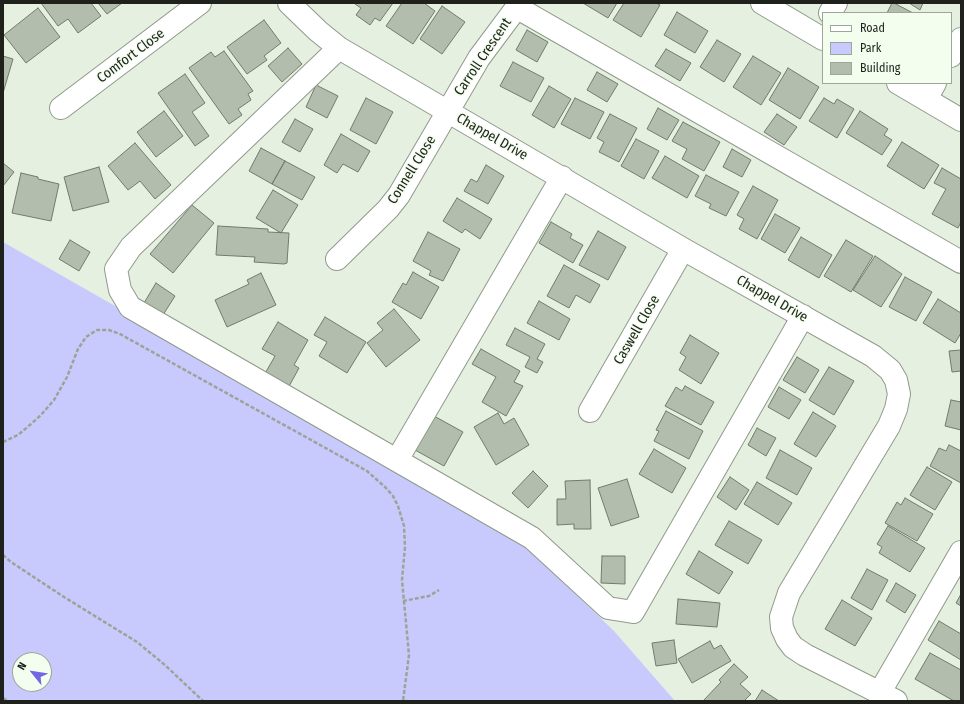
<!DOCTYPE html>
<style>
body{margin:0}
#map{position:relative;width:964px;height:704px;overflow:hidden;background:#e6f0e0;font-family:"Fira Sans Condensed",sans-serif}
canvas{display:block}
.frame{position:absolute;inset:0;border:4px solid #1e211c;pointer-events:none}
.legend{position:absolute;left:822px;top:12px;width:130px;height:72px;box-sizing:border-box;background:#f3feee;border:1px solid #9ea69a;margin:0;padding:5px 7px;list-style:none;font-size:12px;color:#1e211c}
.legend li{display:flex;align-items:center;gap:8px;height:20px}
.legend b{width:20px;border:1px solid #9ea69a}
.north{position:absolute;left:12px;top:652px;width:40px;height:40px;box-sizing:border-box;background:#f3feee;border:1px solid #9ea69a;border-radius:50%;rotate:300deg;font-size:11px;font-weight:700;line-height:16px;text-align:center;color:#1e211c}
.north::after{content:'';display:block;margin:auto;width:14px;height:18px;background:#7268e3;clip-path:polygon(50% 0,100% 100%,50% 72%,0 100%)}
</style>
<div id="map">
<canvas width="964" height="704"></canvas>
<div class="frame"></div>
<ul class="legend">
<li><b style="height:5px;background:#fff"></b>Road</li>
<li><b style="height:11px;background:#c8cafe"></b>Park</li>
<li><b style="height:11px;background:#b3bdae"></b>Building</li>
</ul>
<div class="north">N</div>
</div>
<script>
const ctx = document.querySelector('canvas').getContext('2d');
ctx.lineJoin = 'round';
function paint(path, color) { ctx.fillStyle = color; ctx.fill(path, 'evenodd'); }
const shape = rows => new Path2D(rows.map(r => 'M' + r).join(''));
function stroke(path, color, width, dash) { ctx.strokeStyle = color; ctx.lineWidth = width; ctx.lineCap = dash ? 'butt' : 'round'; ctx.setLineDash(dash || []); ctx.stroke(path); }
function write(font, color, halo, rows, align = 'center') {
  ctx.font = font + ' "Fira Sans Condensed",sans-serif'; ctx.lineWidth = 3; ctx.setLineDash([]); ctx.textBaseline = 'middle'; ctx.strokeStyle = halo; ctx.fillStyle = color; for (const [text, x, y, turn = 0] of rows) {
    ctx.save(); ctx.translate(x, y); ctx.rotate((+turn || 0) * Math.PI / 180); ctx.textAlign = isNaN(turn) ? turn : align; if (halo) ctx.strokeText(text, 0, 0); ctx.fillText(text, 0, 0); ctx.restore();
  }
}
paint(shape([
 [3,242,390,463,517,538,614,631,675,701,3,701],
 [20,660,44,660,44,684,20,684]
]), '#c8cafe');
const building = shape([
 [41,3,91,3,101,16,78,33,68,19,58,26,41,3],
 [98,3,122,3,107,14,98,3],
 [356,3,393,3,380,21,375,18,370,25,356,15,361,8,355,4,356,3],
 [402,3,424,3,435,11,413,44,386,26,402,3],
 [583,3,617,3,608,18,583,3],
 [624,3,656,3,660,5,641,37,613,20,624,3],
 [892,3,894,3,913,13,887,13,892,3],
 [909,3,923,3,920,10,909,3],
 [442,6,465,22,442,54,420,39,442,6],
 [38,8,60,37,26,63,4,35,38,8],
 [677,12,708,31,695,53,664,35,677,12],
 [264,20,281,43,264,56,267,60,247,74,227,47,264,20],
 [527,30,548,42,537,62,516,50,527,30],
 [717,40,741,54,724,82,700,67,717,40],
 [288,48,302,64,282,82,268,66,288,48],
 [666,49,691,63,680,81,655,66,666,49],
 [224,51,253,91,248,94,251,100,238,109,242,115,229,124,189,68,211,52,215,57,224,51],
 [3,56,13,59,3,93,3,56],
 [753,56,781,73,761,105,733,87,753,56],
 [513,62,544,78,531,102,500,86,513,62],
 [788,68,819,87,800,119,769,100,788,68],
 [597,72,618,84,607,102,587,90,597,72],
 [185,74,205,103,192,112,209,136,195,146,158,93,185,74],
 [316,85,338,96,327,118,306,107,316,85],
 [549,86,571,99,554,128,532,115,549,86],
 [366,98,393,112,376,144,350,130,366,98],
 [575,98,604,112,590,139,561,124,575,98],
 [824,98,834,104,837,99,854,109,837,138,809,121,824,98],
 [658,108,679,120,667,140,647,129,658,108],
 [164,111,183,136,156,157,137,132,164,111],
 [860,111,888,129,884,135,892,140,882,155,846,133,860,111],
 [610,114,637,128,619,162,599,152,604,142,597,138,610,114],
 [777,114,797,127,784,145,764,132,777,114],
 [295,119,313,129,300,152,282,142,295,119],
 [683,122,720,142,704,171,682,159,687,149,672,141,683,122],
 [341,134,370,151,358,172,343,164,337,173,324,165,341,134],
 [636,139,659,151,644,179,621,166,636,139],
 [902,142,939,165,924,189,887,166,902,142],
 [135,143,171,185,155,199,140,181,128,190,108,166,135,143],
 [261,148,285,161,272,184,249,171,261,148],
 [732,149,751,160,742,177,723,167,732,149],
 [665,156,699,176,687,198,652,178,665,156],
 [285,161,315,177,302,200,272,184,285,161],
 [3,163,14,172,3,186,3,163],
 [486,165,504,176,488,204,464,191,471,179,477,182,486,165],
 [99,167,109,202,73,211,64,177,99,167],
 [942,168,961,179,961,222,958,228,932,214,946,189,934,183,942,168],
 [21,173,38,177,38,179,59,184,51,221,12,213,21,173],
 [706,175,739,192,726,216,709,208,711,204,695,196,706,175],
 [753,186,778,200,757,239,739,229,744,219,737,215,753,186],
 [273,190,298,205,281,233,256,218,273,190],
 [457,198,492,219,480,239,465,229,462,233,443,221,457,198],
 [192,205,214,223,173,273,150,254,192,205],
 [775,214,800,228,785,253,761,239,775,214],
 [551,222,572,234,570,238,583,245,573,263,539,243,551,222],
 [218,226,268,229,268,232,289,233,287,263,284,264,254,262,255,257,216,255,218,226],
 [598,231,626,247,608,280,579,265,598,231],
 [428,232,460,249,443,281,429,275,431,271,413,261,428,232],
 [801,237,832,255,819,278,788,260,801,237],
 [70,240,90,252,79,271,59,259,70,240],
 [846,240,873,256,851,292,824,276,846,240],
 [875,256,902,274,881,307,853,290,875,256],
 [564,265,600,285,590,303,576,295,569,308,547,296,564,265],
 [413,272,439,287,421,319,392,302,403,283,406,285,413,272],
 [261,273,276,305,227,327,215,300,249,284,247,280,261,273],
 [905,277,932,292,916,321,889,307,905,277],
 [156,283,175,296,163,315,144,303,156,283],
 [938,299,961,313,961,333,955,343,923,323,938,299],
 [539,301,570,319,559,340,527,323,539,301],
 [394,309,420,340,386,367,367,343,383,330,377,323,394,309],
 [325,317,366,342,347,373,319,356,327,342,314,335,325,317],
 [278,322,308,340,294,365,299,368,287,390,263,377,275,356,262,349,278,322],
 [515,328,545,344,537,359,543,362,537,373,525,367,530,357,506,345,515,328],
 [690,335,719,353,701,384,679,370,686,357,680,353,690,335],
 [481,349,520,371,514,382,523,386,506,416,482,402,496,377,472,364,481,349],
 [961,350,961,371,952,372,949,351,961,350],
 [797,357,819,370,805,393,783,380,797,357],
 [829,367,854,381,834,415,809,400,829,367],
 [685,386,714,402,701,425,665,406,676,387,682,391,685,386],
 [779,387,801,400,789,419,768,407,779,387],
 [951,400,961,402,961,430,945,426,951,400],
 [666,411,703,431,689,459,654,441,659,431,656,430,666,411],
 [813,412,836,426,816,457,794,444,813,412],
 [498,413,504,424,514,418,529,445,496,465,474,427,498,413],
 [434,416,463,432,444,466,415,450,434,416],
 [757,428,776,438,766,456,748,445,757,428],
 [949,445,961,451,961,483,930,466,939,448,946,451,949,445],
 [654,449,686,468,672,493,639,474,654,449],
 [780,450,812,468,797,495,766,478,780,450],
 [927,467,952,482,935,510,910,495,927,467],
 [533,471,548,486,528,508,512,493,533,471],
 [730,477,749,490,736,510,717,497,730,477],
 [627,479,639,517,611,526,598,488,627,479],
 [590,480,591,529,574,529,574,524,557,525,557,499,566,499,565,481,590,480],
 [757,482,792,503,778,525,744,504,757,482],
 [905,498,933,514,917,541,885,523,897,502,901,505,905,498],
 [729,521,762,540,748,564,715,545,729,521],
 [888,526,925,548,910,572,879,553,882,547,877,544,888,526],
 [699,551,733,572,719,594,686,574,699,551],
 [602,556,625,556,625,584,601,583,602,556],
 [867,569,888,580,872,610,851,598,867,569],
 [896,583,916,595,905,613,886,601,896,583],
 [961,594,961,606,956,603,961,594],
 [678,599,720,603,717,627,676,624,678,599],
 [842,600,872,618,855,646,825,629,842,600],
 [939,621,961,634,961,660,928,640,939,621],
 [674,640,677,663,656,666,652,643,674,640],
 [710,641,714,649,721,645,731,661,692,683,678,659,710,641],
 [930,653,961,670,961,701,954,701,915,679,930,653],
 [734,664,748,677,740,684,751,694,744,701,703,701,721,682,719,680,734,664],
 [762,690,779,701,755,701,762,690]
]);
paint(building, '#b3bdae');
stroke(building, '#717b6d', 1);
const minor = shape([
 [289,3,318,31,339,48,683,249,873,356,890,370,896,380,899,394,896,409,889,426,789,593,781,617,782,628,787,639,793,647,805,655,896,701],
 [762,3,823,39],
 [516,7,961,262],
 [830,13,836,3],
 [339,48,131,247,116,269,120,290,130,307,532,538,608,608,633,612,803,316],
 [951,56,961,39],
 [898,83,961,120],
 [926,99,935,83],
 [61,108,200,3],
 [337,259,388,209,399,195,479,58,520,3],
 [590,411,683,249],
 [397,460,562,177],
 [880,692,961,552]
]);
stroke(minor, '#909a8b', 24);
stroke(shape([
 [3,442,18,435,31,424,41,415,54,400,67,377,78,349,86,337,97,330,109,330,120,334,367,471,385,487,393,496,398,506,404,526,405,547,402,580,409,655,403,701],
 [3,555,11,562,64,597,137,642,165,665,203,701],
 [403,601,429,596,439,590],
 [3,698,8,701]
]), '#9ca498', 2.5, [4, 2]);
stroke(minor, '#fff', 22);
write('14px', '#1e211c', '#f3feee', [
 ["Comfort Close",131,56,-37],
 ["Carroll Crescent",483,57,-56],
 ["Chappel Drive",492,137,30],
 ["Connell Close",412,170,-58],
 ["Chappel Drive",772,299,30],
 ["Caswell Close",637,330,-60]
]);
</script>
